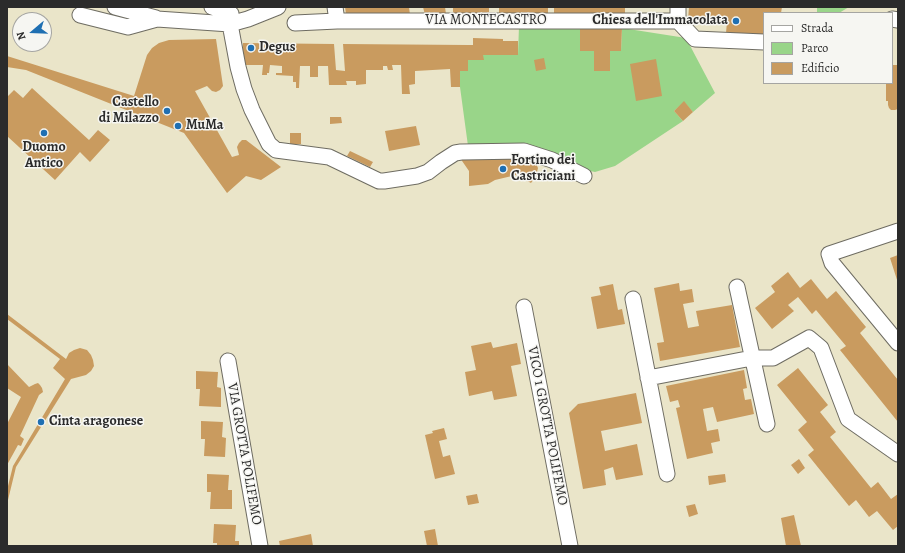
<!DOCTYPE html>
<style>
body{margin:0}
#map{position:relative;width:905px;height:553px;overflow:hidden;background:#eae5c9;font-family:Alegreya,serif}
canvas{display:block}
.frame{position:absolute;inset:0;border:8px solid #2b2b2b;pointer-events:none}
.legend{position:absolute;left:763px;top:12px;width:130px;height:72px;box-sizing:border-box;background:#f6f6f2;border:1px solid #a5a5a2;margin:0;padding:5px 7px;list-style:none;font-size:12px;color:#2b2b2b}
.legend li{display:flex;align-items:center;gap:8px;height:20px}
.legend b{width:20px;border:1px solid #a5a5a2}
.north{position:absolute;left:12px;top:12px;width:40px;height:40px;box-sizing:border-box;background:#f6f6f2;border:1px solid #a5a5a2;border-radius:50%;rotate:251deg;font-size:11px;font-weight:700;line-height:16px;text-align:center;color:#2b2b2b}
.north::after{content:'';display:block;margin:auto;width:14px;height:18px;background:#1f6fb2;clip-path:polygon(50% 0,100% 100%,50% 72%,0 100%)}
</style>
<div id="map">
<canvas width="905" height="553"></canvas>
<div class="frame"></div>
<ul class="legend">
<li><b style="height:5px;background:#fff"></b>Strada</li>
<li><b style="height:11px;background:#99d589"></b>Parco</li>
<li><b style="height:11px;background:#c99b5f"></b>Edificio</li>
</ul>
<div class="north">N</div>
</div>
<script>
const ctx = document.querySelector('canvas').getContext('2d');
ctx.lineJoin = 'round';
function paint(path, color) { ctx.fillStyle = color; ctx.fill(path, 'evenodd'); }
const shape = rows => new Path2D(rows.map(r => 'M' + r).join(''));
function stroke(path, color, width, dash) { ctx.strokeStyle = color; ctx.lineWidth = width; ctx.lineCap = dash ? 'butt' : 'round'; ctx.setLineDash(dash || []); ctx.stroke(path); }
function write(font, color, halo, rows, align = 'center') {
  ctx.font = font + ' Alegreya,serif'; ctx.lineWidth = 3; ctx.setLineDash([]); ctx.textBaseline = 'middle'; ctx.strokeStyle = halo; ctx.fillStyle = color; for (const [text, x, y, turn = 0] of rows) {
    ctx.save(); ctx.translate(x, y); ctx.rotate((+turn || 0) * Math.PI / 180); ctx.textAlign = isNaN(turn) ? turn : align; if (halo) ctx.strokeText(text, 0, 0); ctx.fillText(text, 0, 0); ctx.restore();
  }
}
paint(shape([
 [809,7,849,7,839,13,817,13,817,8],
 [519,26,580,26,580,51,594,51,594,71,610,71,610,51,621,51,622,28,686,38,715,93,693,112,684,102,674,111,683,121,615,166,595,172,468,146,460,87,460,71,468,60,483,60,483,55,518,55]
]), '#99d589');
paint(shape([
 [345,7,409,7,410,15,346,14],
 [423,7,445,7,446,14,425,15],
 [453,7,489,7,489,15,453,14],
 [499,7,548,7,548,15,499,15],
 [554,7,625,7,625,14,554,13],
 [689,7,782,7,781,13,764,13,764,35,726,33,727,22,688,20],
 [580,26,622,28,621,51,610,51,610,71,594,71,594,51,580,51],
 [473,38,503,39,503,41,518,41,518,55,483,55,484,60,468,60,468,71,460,71,460,87,451,87,450,69,415,71,415,84,409,85,410,94,402,94,401,65,392,65,393,70,388,70,387,66,383,66,383,70,366,70,366,84,356,85,356,81,346,81,347,85,329,85,328,66,318,66,318,77,310,77,310,66,300,66,299,88,296,88,296,82,293,82,293,76,276,75,276,73,282,73,282,66,270,65,269,73,267,73,267,75,262,75,263,65,242,65,243,43,334,44,336,70,345,71,343,44,468,45,473,45],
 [216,39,223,86,220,90,216,92,212,91,207,86,195,91,232,157,239,155,237,147,239,143,242,140,246,140,281,167,261,180,246,176,227,193,184,133,26,70,7,67,7,56,134,96,147,55,152,48,159,43,169,40],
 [544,58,546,69,536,71,534,60],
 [656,59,662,96,636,101,630,64],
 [892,65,898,65,898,109,895,110,891,110,889,108,888,105,888,101,886,101,886,83,892,83],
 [32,88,89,140,98,130,110,140,90,162,80,152,55,180,7,136,7,97,14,90,23,98],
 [684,101,693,112,683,121,674,111],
 [330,117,341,117,342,123,330,124],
 [416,126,420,145,389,151,385,131],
 [290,133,301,133,301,144,290,144],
 [350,151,373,162,370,167,347,156],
 [526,154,534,159,538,168,536,176,531,183,516,175,495,180,488,184,469,186,469,171,460,158],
 [898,255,898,283,890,258],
 [788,272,800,288,811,279,827,299,836,291,866,327,860,333,898,380,898,422,840,350,846,346,816,310,812,314,798,297,788,305,794,311,772,329,755,308,775,292,771,286],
 [679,283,680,291,692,289,694,302,683,304,688,328,699,326,696,311,732,305,740,347,660,361,657,343,664,342,654,288],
 [613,284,618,310,622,309,625,324,597,329,591,297,601,295,599,287],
 [7,314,66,359,69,353,74,350,80,348,87,350,91,355,93,360,94,366,91,371,86,375,71,379,16,467,8,500,7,500,7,490,13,466,65,379,53,368,60,359,7,319],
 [491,342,493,348,517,343,521,364,511,366,517,396,494,400,492,391,469,396,465,372,476,370,471,346],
 [7,364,29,387,35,384,38,383,40,385,42,388,43,392,39,395,20,436,24,439,21,446,18,445,7,465,7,424,21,397,7,388],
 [798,368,828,405,820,412,836,432,830,437,871,488,878,482,891,499,898,494,898,526,893,530,877,511,869,517,856,500,849,506,808,455,814,450,798,430,807,422,777,385],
 [744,370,747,388,743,389,745,400,751,399,754,414,717,422,713,407,703,409,707,431,718,429,720,441,711,443,713,453,687,459,676,408,680,407,678,400,670,402,666,386],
 [196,371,218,372,217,387,221,388,221,407,199,406,200,389,196,389],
 [636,393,642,423,601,431,605,451,637,444,643,475,616,480,613,467,604,470,606,485,583,489,569,413,578,404],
 [201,421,223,422,222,437,226,438,225,457,204,456,205,439,201,439],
 [444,428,447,439,439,441,443,457,450,455,455,474,435,479,425,435,433,433,432,431],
 [799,459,805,468,798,474,791,465],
 [207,474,229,475,228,490,232,490,232,509,210,509,211,492,207,492],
 [725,474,726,482,709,485,708,476],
 [477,494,479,503,468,505,466,496],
 [695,504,698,514,689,517,686,506],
 [794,515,801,546,786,546,781,518],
 [214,524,236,525,235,541,239,541,239,546,217,546,217,543,213,543],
 [435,529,438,546,427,546,424,531],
 [311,534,313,546,280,546,279,541]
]), '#c99b5f');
const street = shape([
 [115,7,156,18],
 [212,7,231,14,230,24,238,67,244,89,252,110,269,144,276,150,329,157,379,181,384,181,417,176,428,172,441,162,455,153,461,152,524,151,552,160,584,176],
 [335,7,337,21],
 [678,7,678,21,695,39,764,42],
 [80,15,128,27,157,19,230,24,248,19,278,7],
 [892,19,898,20],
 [295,23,337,21,678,21],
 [898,231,829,254,832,263,898,343],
 [737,287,767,424],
 [633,299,667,474],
 [524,307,570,546],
 [228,361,260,546],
 [648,378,752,358,773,358,809,338,821,348,848,419,898,454]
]);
stroke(street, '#6e6c62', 17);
stroke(street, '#fff', 15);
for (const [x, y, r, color] of [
 [736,21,4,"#1f6fb2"],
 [251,48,4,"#1f6fb2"],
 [167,111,4,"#1f6fb2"],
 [178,126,4,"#1f6fb2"],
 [44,133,4,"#1f6fb2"],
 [503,169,4,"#1f6fb2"],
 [41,422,4,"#1f6fb2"]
]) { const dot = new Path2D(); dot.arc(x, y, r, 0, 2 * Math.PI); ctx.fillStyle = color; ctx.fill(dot); stroke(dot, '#f6f6f2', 1.5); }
write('14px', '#2b2b2b', '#f6f6f2', [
 ["VIA MONTECASTRO",486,21],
 ["VICO 1 GROTTA POLIFEMO",547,426,79],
 ["VIA GROTTA POLIFEMO",244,454,80]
]);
write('bold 14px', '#2b2b2b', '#f6f6f2', [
 ["Chiesa dell'Immacolata",728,21,"right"],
 ["Degus",259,48],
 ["Castello",159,103,"right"],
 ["di Milazzo",159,119,"right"],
 ["MuMa",186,126],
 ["Duomo",44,148,"center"],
 ["Antico",44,164,"center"],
 ["Fortino dei",511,161],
 ["Castriciani",511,177],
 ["Cinta aragonese",49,422]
], 'left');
</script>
